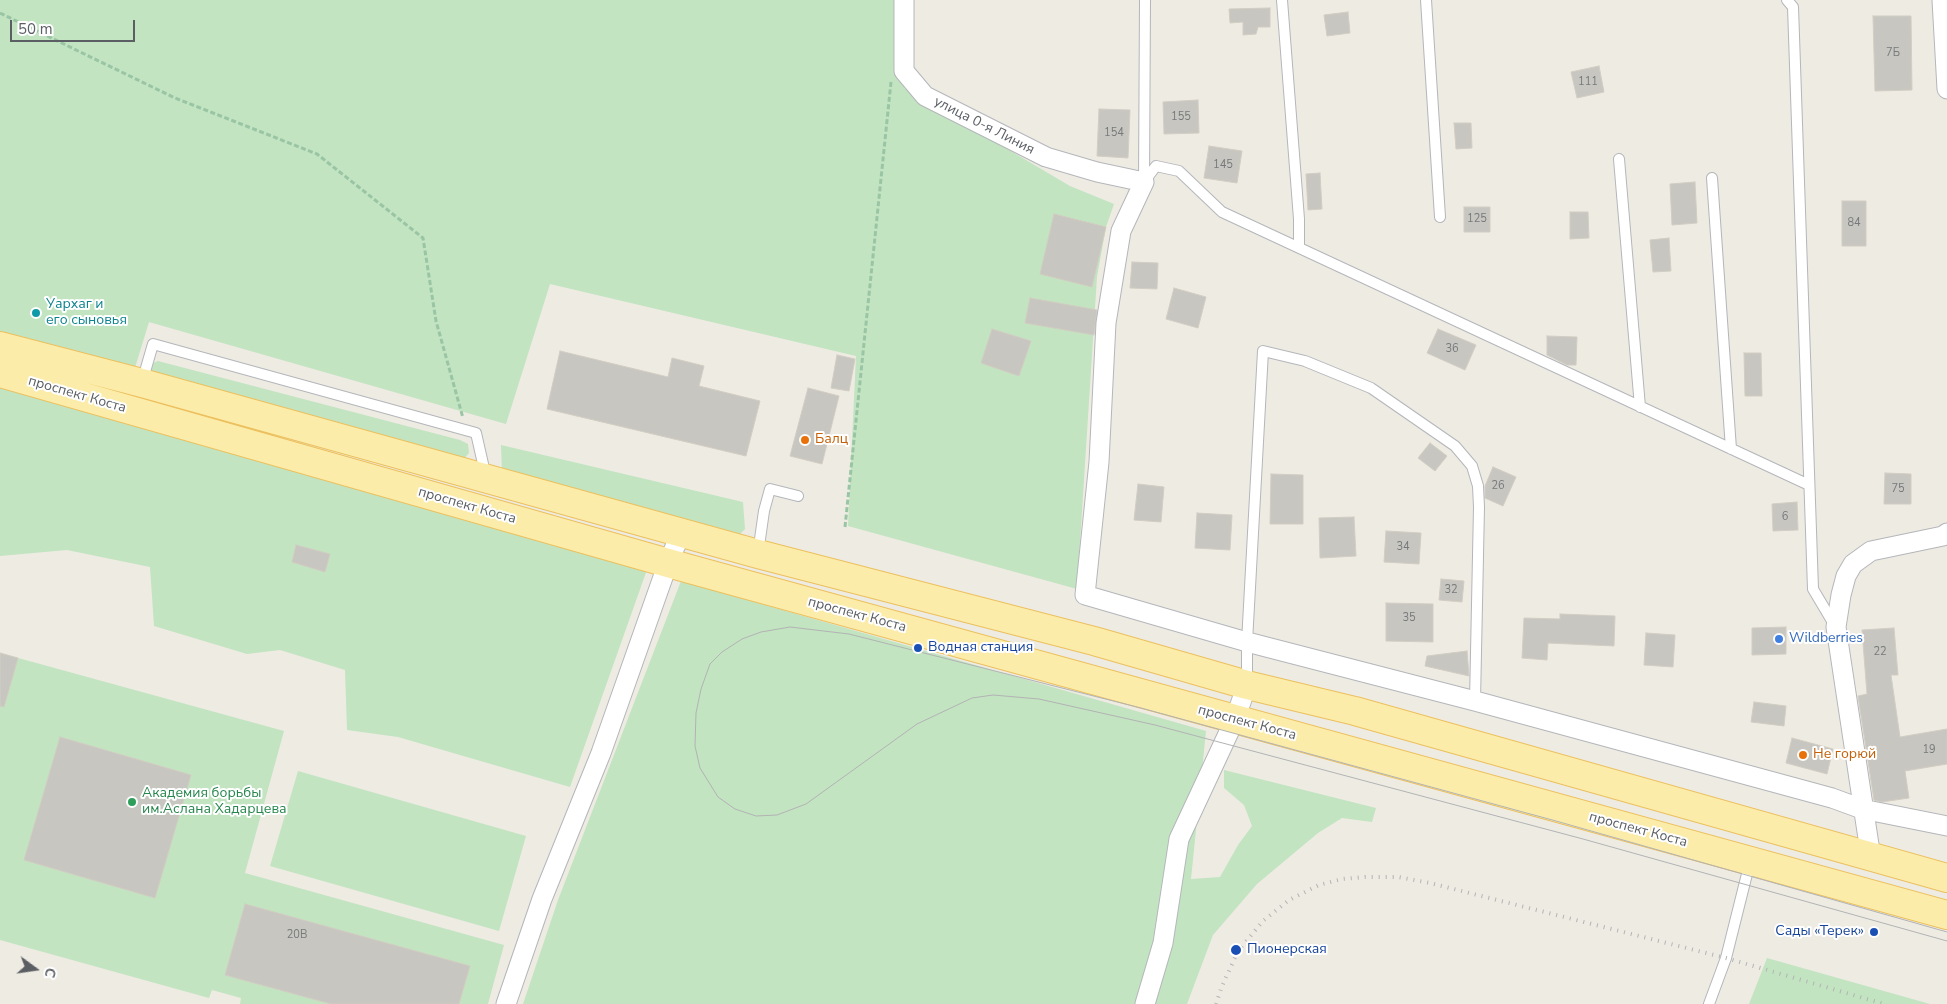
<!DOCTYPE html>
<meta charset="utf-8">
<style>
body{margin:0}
#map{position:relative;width:1947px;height:1004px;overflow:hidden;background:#eeebe3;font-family:"Nunito Sans",sans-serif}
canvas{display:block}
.north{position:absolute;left:10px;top:944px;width:50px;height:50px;-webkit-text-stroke:4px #fff;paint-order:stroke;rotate:104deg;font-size:14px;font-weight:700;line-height:20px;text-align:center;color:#5b5f64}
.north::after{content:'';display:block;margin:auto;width:18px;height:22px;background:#5b5f64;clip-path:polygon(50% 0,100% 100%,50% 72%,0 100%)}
.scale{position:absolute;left:10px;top:20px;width:125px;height:22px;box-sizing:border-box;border:2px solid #5b5f64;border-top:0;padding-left:6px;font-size:15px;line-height:18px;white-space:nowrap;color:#5b5f64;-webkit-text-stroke:4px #fff;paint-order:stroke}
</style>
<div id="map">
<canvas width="1947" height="1004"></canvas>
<div class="north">С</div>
<div class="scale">50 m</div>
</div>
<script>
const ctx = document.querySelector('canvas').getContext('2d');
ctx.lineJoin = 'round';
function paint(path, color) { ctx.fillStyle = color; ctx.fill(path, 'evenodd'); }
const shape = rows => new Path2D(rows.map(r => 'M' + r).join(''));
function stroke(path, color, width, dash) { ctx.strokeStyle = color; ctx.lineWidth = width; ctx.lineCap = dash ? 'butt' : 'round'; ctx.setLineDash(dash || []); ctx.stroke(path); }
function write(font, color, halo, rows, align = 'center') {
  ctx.font = font + ' "Nunito Sans",sans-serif'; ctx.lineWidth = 4; ctx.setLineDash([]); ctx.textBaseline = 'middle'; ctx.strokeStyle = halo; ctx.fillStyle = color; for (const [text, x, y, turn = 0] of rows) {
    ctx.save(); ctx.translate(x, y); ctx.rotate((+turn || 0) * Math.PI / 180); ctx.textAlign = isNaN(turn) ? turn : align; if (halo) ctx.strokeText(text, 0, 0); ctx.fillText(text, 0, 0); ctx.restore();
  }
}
paint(shape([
 [0,0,901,0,904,88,1070,186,1114,204,1106,227,1097,277,1077,589,848,526,856,356,550,284,506,424,149,322,134,371,0,334],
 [158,361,460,440,468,444,469,453,463,460,151,373,153,363],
 [0,382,649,564,570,787,398,737,347,730,345,670,280,650,247,654,154,626,150,567,67,550,0,556],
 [501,445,743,502,745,529,739,535,502,473],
 [681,581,1206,731,1191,879,1220,877,1238,845,1252,826,1244,805,1224,788,1224,770,1376,808,1372,822,1342,818,1318,833,1257,884,1213,935,1187,1004,523,1004,558,900],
 [0,653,284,731,245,873,504,945,488,1004,240,1004,241,998,212,990,209,998,0,940],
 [298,771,526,836,499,931,270,866],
 [1767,958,1930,1004,1749,1004]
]), '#c2e4c1');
const building = shape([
 [1270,8,1270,27,1258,27,1256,34,1243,35,1243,22,1230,23,1229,9,1270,8],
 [1348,12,1350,33,1327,36,1324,15,1348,12],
 [1873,16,1911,16,1912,90,1875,91,1873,16],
 [1599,66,1604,92,1577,98,1571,72,1599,66],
 [1198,100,1199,133,1164,134,1163,102,1198,100],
 [1099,109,1130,110,1128,158,1097,156,1099,109],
 [1454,123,1471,123,1472,148,1456,149,1454,123],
 [1209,146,1242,151,1237,183,1204,178,1209,146],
 [1320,173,1322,209,1308,210,1306,174,1320,173],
 [1695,182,1697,223,1672,225,1670,184,1695,182],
 [1842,201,1866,201,1866,246,1842,246,1842,201],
 [1464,207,1490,207,1490,232,1464,232,1464,207],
 [1570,212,1588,212,1589,238,1570,239,1570,212],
 [1054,214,1106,227,1092,287,1040,274,1054,214],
 [1669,238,1671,271,1653,272,1650,240,1669,238],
 [1132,262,1158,263,1157,289,1130,288,1132,262],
 [1174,288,1206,297,1198,328,1166,319,1174,288],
 [1030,298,1097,310,1094,335,1025,323,1030,298],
 [992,329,1031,341,1019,376,981,363,992,329],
 [1438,329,1476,345,1465,370,1427,353,1438,329],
 [1547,336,1577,337,1576,365,1567,365,1547,355,1547,336],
 [560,351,668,377,672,358,704,366,699,386,760,401,746,456,547,409,560,351],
 [1744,353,1761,353,1762,396,1745,396,1744,353],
 [837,355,855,359,849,391,831,388,837,355],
 [808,388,839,396,822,464,790,456,808,388],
 [1430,443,1447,456,1435,471,1418,458,1430,443],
 [1493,467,1516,477,1503,506,1485,498,1485,486,1493,467],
 [1885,473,1911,474,1911,504,1884,504,1885,473],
 [1271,474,1303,475,1303,524,1270,524,1271,474],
 [1138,484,1164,487,1161,522,1134,520,1138,484],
 [1797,502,1798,530,1773,531,1772,504,1797,502],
 [1197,513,1232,515,1230,550,1195,548,1197,513],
 [1354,517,1356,556,1320,558,1319,518,1354,517],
 [1386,531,1421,533,1419,564,1384,562,1386,531],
 [296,545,330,554,325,572,292,562,296,545],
 [1441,579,1464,581,1462,602,1439,600,1441,579],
 [1386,603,1433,604,1433,642,1386,641,1386,603],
 [1560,614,1615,616,1614,646,1548,643,1547,660,1522,658,1524,618,1560,619,1560,614],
 [1786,627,1786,654,1752,655,1752,628,1786,627],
 [1894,628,1898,675,1891,675,1900,737,1947,729,1947,764,1905,771,1909,798,1882,802,1874,800,1858,696,1867,694,1862,630,1894,628],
 [1646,633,1675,635,1673,667,1644,665,1646,633],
 [1467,651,1469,676,1425,666,1427,656,1467,651],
 [0,653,18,658,4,707,0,706,0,653],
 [1754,702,1786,706,1784,726,1751,722,1754,702],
 [60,737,191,775,155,898,24,860,60,737],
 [1792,738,1833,749,1827,774,1786,763,1792,738],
 [245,904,470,966,459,1004,331,1004,225,975,245,904]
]);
paint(building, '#c8c6c1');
stroke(building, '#d2cdc2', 1);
const lane = shape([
 [1282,0,1299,219,1299,247],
 [1426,0,1440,217],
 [1787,0,1793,7,1813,589,1835,626],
 [1619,159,1640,407],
 [1712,178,1731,449],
 [1144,182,1156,166,1179,171,1222,212,1809,485],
 [1144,182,1145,0],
 [142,382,153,344,476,433,486,477],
 [758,553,764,511,770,489,798,496],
 [1247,684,1247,642,1263,351,1305,361,1371,388,1455,446,1472,466,1478,486,1479,507,1475,701],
 [1709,1004,1726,958,1750,862]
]);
const street = shape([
 [904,0,904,71,925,96,1046,157,1097,172,1144,182,1121,231,1106,323,1099,462,1085,595,1247,642,1475,701,1832,798,1862,809,1947,826],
 [1942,0,1947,89],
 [1871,858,1836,627,1841,595,1846,576,1853,564,1871,551,1943,536,1947,533],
 [506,1004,542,899,601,753,668,563,681,533],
 [1145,1004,1163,943,1179,839,1235,719,1247,685]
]);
const primary = shape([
 [0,346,142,383,758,554,1094,641,1247,685,1355,711,1947,878],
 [0,373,668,563,1947,915]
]);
stroke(lane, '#b4b6ba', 12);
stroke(street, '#b4b6ba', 21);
stroke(primary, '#ecc05e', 30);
stroke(shape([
 [0,13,175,98,317,154,423,238,436,321,463,418],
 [845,527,891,82]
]), '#9ac5a5', 3, [5, 2.5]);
stroke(lane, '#fff', 10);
stroke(street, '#fff', 19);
stroke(primary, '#fcecaa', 28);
stroke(shape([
 [1947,932,1556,821,1141,708,849,634,790,627,761,632,742,639,722,652,710,664,701,689,696,713,695,746,700,768,718,797,735,809,756,816,777,815,806,804,917,724,972,698,993,695,1039,699,1155,725,1583,839,1947,941]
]), '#b2b3b4', 1);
stroke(shape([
 [1216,1004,1222,986,1238,951,1263,921,1289,900,1319,885,1342,879,1365,877,1398,877,1430,883,1726,958,1884,1004]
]), '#b2b3b4', 4, [1, 6]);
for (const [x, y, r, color] of [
 [36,313,5,"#0f9aa8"],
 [805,440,5,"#e8710a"],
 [1779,639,5,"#3f7fe0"],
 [918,648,5,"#1a4fb4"],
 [1803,755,5,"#e8710a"],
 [132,802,5,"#2e9e5b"],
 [1874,932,5,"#1a4fb4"],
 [1236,950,6,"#1a4fb4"]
]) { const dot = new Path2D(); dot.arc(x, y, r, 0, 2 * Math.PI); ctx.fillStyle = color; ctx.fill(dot); stroke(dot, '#fff', 2); }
write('11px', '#76797b', null, [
 ["7Б",1893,53],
 ["111",1588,82],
 ["155",1181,117],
 ["154",1114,133],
 ["145",1223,165],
 ["125",1477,219],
 ["84",1854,223],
 ["36",1452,349],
 ["26",1498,486],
 ["75",1898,489],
 ["6",1785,517],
 ["34",1403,547],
 ["32",1451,590],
 ["35",1409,618],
 ["22",1880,652],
 ["19",1929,750],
 ["20В",297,935]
]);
write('14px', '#5b5f64', '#fff', [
 ["улица 0-я Линия",984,126,27],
 ["проспект Коста",77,395,16],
 ["проспект Коста",467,506,16],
 ["проспект Коста",857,615,15],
 ["проспект Коста",1247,723,15],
 ["проспект Коста",1638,830,15]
]);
write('14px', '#0d838f', '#fff', [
 ["Уархаг и",46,305],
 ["его сыновья",46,321]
], 'left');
write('14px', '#c56008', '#fff', [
 ["Балц",815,440],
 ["Не горюй",1813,755]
], 'left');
write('14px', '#366cbe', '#fff', [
 ["Wildberries",1789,639]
], 'left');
write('14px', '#164399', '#fff', [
 ["Водная станция",928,648],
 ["Сады «Терек»",1864,932,"right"],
 ["Пионерская",1247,950]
], 'left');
write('14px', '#27864d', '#fff', [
 ["Академия борьбы",142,794],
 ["им.Аслана Хадарцева",142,810]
], 'left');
</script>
